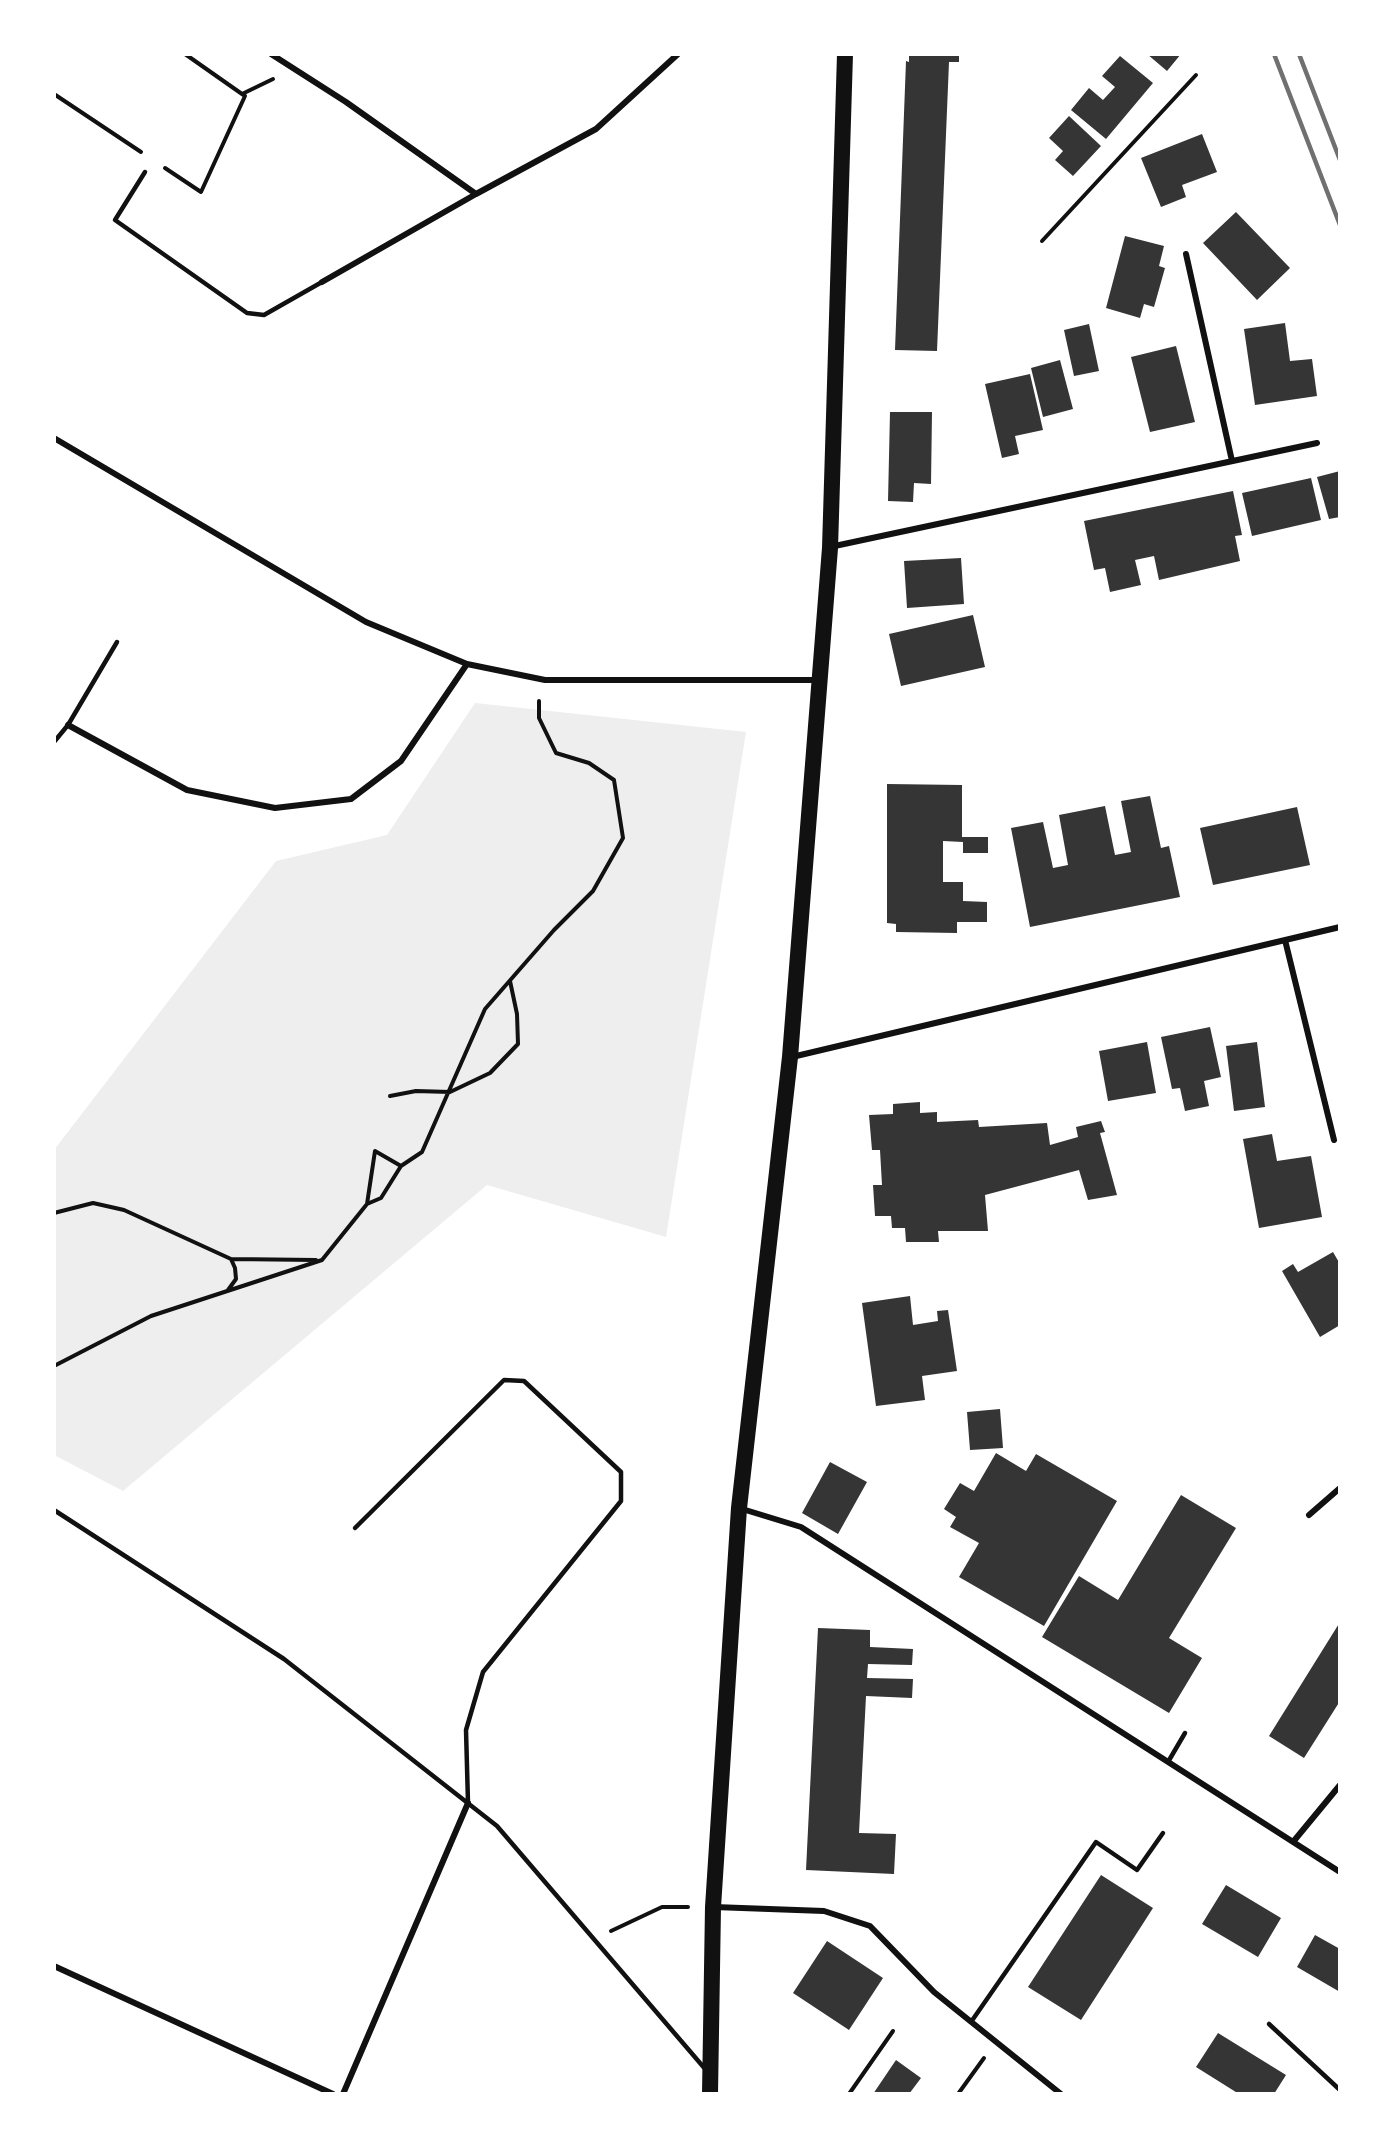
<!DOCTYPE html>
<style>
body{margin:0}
#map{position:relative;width:1394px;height:2148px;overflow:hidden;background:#fff;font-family:"PT Sans",sans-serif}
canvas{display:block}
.frame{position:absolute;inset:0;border:56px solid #fff;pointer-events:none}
</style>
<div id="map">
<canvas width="1394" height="2148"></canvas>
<div class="frame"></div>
</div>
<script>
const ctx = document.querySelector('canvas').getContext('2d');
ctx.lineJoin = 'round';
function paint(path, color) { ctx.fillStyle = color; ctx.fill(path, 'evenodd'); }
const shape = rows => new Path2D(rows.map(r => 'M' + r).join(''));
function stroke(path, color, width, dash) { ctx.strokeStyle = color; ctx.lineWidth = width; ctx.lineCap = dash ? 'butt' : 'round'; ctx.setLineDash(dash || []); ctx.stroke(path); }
paint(shape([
 [475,703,746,732,666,1237,487,1185,123,1491,54,1455,54,1150,276,861,387,835]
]), '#eee');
paint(shape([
 [909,54,959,54,959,62,949,62,937,351,895,350,906,61,909,62],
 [1147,54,1181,54,1167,71],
 [1120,56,1153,83,1106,139,1071,110,1089,88,1103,100,1115,87,1102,76],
 [1069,116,1101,146,1073,176,1055,160,1063,151,1049,138],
 [1202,134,1217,172,1182,185,1186,197,1161,207,1141,158],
 [1236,212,1290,268,1257,300,1203,243],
 [1125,236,1164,246,1159,266,1165,268,1154,307,1144,304,1140,318,1106,308],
 [1285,323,1290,361,1312,359,1317,396,1255,405,1244,329],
 [1089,324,1099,371,1074,376,1064,330],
 [1176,346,1195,422,1150,432,1131,357],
 [1060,360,1073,409,1043,417,1031,368],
 [1030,374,1043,430,1015,436,1019,454,1002,458,985,384],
 [890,412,932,412,931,484,914,483,913,502,888,501],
 [1340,471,1340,517,1329,519,1317,477],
 [1311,478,1321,520,1252,536,1242,493],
 [1233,491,1242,535,1235,536,1240,561,1159,580,1154,556,1135,560,1141,585,1110,592,1105,568,1094,570,1084,521],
 [961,558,964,604,907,608,904,561],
 [973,615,985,667,901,686,889,634],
 [887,784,962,785,962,837,988,837,988,853,963,853,963,842,943,841,943,882,963,882,963,901,987,902,987,922,957,922,957,933,896,932,896,924,887,923],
 [1150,796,1161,848,1169,846,1180,897,1030,927,1011,828,1043,822,1053,868,1068,865,1059,815,1105,806,1115,855,1131,852,1121,801],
 [1297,807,1310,865,1213,885,1200,828],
 [1210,1027,1221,1077,1204,1081,1209,1106,1185,1111,1180,1088,1172,1089,1161,1037],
 [1147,1042,1156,1093,1108,1101,1099,1051],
 [1257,1042,1265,1107,1234,1111,1226,1046],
 [920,1102,920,1113,937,1112,937,1122,978,1120,979,1127,1047,1123,1050,1145,1078,1137,1076,1127,1101,1121,1105,1132,1100,1133,1117,1195,1088,1200,1079,1170,985,1195,988,1231,938,1231,939,1242,906,1242,905,1228,892,1228,891,1216,875,1216,873,1185,882,1185,880,1150,872,1150,869,1115,893,1114,893,1104],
 [1272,1134,1277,1161,1311,1156,1322,1217,1259,1228,1243,1139],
 [1333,1252,1340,1264,1340,1325,1320,1337,1282,1271,1293,1264,1298,1272],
 [910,1296,913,1325,938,1321,937,1311,948,1310,957,1371,922,1376,925,1400,876,1406,862,1303],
 [1000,1409,1003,1448,970,1450,967,1412],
 [996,1453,1026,1471,1036,1454,1117,1501,1044,1626,959,1577,979,1543,950,1527,956,1517,944,1509,960,1483,974,1491],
 [830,1462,867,1482,838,1534,802,1513],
 [1181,1495,1236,1528,1169,1638,1202,1658,1169,1713,1042,1637,1079,1576,1118,1600],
 [1340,1622,1340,1701,1304,1758,1269,1736],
 [818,1628,870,1630,870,1647,913,1649,912,1665,868,1664,867,1678,913,1679,912,1698,866,1696,859,1833,896,1834,894,1874,806,1870],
 [1101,1875,1153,1908,1081,2020,1028,1987],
 [1226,1885,1281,1918,1258,1957,1202,1924],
 [1315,1935,1340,1949,1340,1992,1297,1967],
 [827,1941,883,1978,849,2030,793,1993],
 [1218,2033,1286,2075,1274,2094,1239,2094,1196,2067],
 [896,2060,921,2078,909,2094,873,2094]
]), '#353535');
stroke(shape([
 [185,54,242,94,273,79],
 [54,94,141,152],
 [165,168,201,192,245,96,242,94],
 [1042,241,1196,75],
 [390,1096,416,1091,450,1092,490,1073,518,1044,517,1014,510,981],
 [367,1204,381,1198,401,1166],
 [54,1213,93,1203,124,1210,231,1259,316,1260],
 [54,1235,54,1285],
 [228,1290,236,1279,235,1268,231,1259],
 [54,1366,151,1316,322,1260,367,1204,375,1151,401,1166,422,1152,485,1009,554,930,593,891,623,838,614,780,589,763,556,753,539,718,539,701],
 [611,1931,662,1907,688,1907],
 [849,2094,893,2031],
 [958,2094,984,2058]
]), '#111', 4);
stroke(shape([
 [145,172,115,220,247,313,264,315,322,282],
 [54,742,68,725,117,642],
 [54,1510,284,1659,497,1826,706,2070],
 [355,1528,504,1380,524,1381,621,1472,621,1501,483,1672,466,1730,468,1803],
 [1168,1762,1185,1733],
 [971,2022,1096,1842,1137,1870,1163,1833],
 [1269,2024,1340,2090]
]), '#111', 4.5);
stroke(shape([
 [271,54,346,102,476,194,596,129,678,54],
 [1186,254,1232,461],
 [322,282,476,194],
 [54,438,366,622,467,664,545,680,817,680],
 [830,547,1317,443],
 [68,725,187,790,275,808,351,799,401,761,467,664],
 [1285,940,1334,1140],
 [792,1057,1340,927],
 [739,1508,801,1527,1340,1872],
 [1309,1515,1340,1488],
 [1293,1842,1340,1785],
 [714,1907,824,1911,870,1926,934,1992,1061,2094],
 [54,1966,333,2094],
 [343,2094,468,1803]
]), '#111', 6);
stroke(shape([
 [710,2094,713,1907,739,1508,790,1057,830,548,845,54]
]), '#111', 16);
stroke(shape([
 [1274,54,1340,225],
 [1299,54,1340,160]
]), '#707070', 4.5);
</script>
